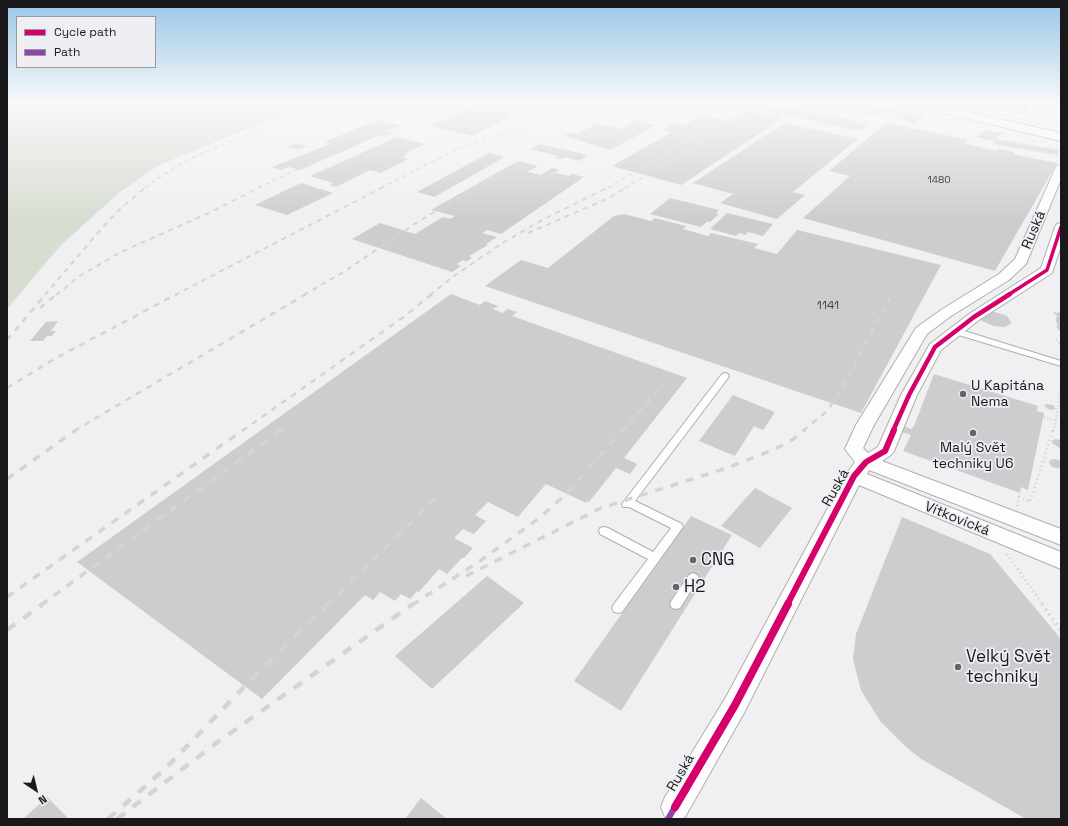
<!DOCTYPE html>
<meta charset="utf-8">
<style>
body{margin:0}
#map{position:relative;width:1068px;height:826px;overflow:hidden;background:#f0eff2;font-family:"Space Grotesk",sans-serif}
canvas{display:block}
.frame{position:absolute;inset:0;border:8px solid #19181a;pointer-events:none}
.legend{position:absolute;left:16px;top:16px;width:140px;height:52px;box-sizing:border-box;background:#efeef3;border:1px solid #99989c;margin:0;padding:5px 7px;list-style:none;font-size:12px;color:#19181a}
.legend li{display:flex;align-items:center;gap:8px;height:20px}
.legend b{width:20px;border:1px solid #99989c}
.north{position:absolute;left:16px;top:770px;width:40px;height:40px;-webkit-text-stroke:3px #efeef3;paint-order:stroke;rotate:145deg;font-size:11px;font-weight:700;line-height:16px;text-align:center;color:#19181a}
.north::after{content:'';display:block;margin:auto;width:14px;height:18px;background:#19181a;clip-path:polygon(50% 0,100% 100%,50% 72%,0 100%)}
</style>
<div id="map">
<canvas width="1068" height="826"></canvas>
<div class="frame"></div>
<ul class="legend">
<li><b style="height:5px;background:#d6006c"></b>Cycle path</li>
<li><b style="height:5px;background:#8e44ad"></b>Path</li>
</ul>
<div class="north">N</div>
</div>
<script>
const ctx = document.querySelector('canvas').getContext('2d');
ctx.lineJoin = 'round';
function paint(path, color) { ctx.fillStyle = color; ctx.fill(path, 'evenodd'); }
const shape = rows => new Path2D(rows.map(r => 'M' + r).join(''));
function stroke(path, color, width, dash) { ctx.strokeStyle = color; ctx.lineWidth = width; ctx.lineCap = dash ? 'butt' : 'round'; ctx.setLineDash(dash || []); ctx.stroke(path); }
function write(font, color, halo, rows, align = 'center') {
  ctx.font = font + ' "Space Grotesk",sans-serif'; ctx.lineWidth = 3.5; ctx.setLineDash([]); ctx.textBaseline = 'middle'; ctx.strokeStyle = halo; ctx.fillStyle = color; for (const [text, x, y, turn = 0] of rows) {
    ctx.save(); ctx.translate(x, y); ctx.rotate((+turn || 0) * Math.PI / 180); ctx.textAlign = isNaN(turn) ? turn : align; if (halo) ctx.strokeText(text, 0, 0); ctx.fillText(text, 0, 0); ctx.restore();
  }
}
paint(shape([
 [7,104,315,104,260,124,159,165,120,192,61,245,7,309]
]), '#d7ddd1');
paint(shape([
 [406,104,432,104,422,108],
 [477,104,526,104,532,105,473,136,430,126,465,110,461,109],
 [551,104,572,104,560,110,545,107],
 [602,104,630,104,638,106,631,110,615,107,610,109,597,107],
 [638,104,659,104,653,108],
 [849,104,872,104,863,113,843,109],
 [995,104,1029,104,1025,115,999,111,999,109,993,108],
 [779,105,869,124,860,131,782,115,779,117,783,118,681,185,612,166,672,132,663,130,675,123,685,125,702,116,728,121,747,110,773,116,777,114,768,112],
 [875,105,884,107,925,116,914,123,894,118,900,115,896,114,880,111,877,113,885,114,881,117,863,113],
 [378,120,402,125,387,132,393,133,386,136,380,135,300,170,289,167,281,170,272,167,330,144,325,142],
 [637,120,657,125,610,150,564,136,571,132,577,134,598,123,620,129],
 [784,123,858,139,793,192,805,195,777,219,720,203,733,194,693,183],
 [886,123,969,140,965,144,997,151,999,149,1014,152,1013,154,1057,163,995,271,803,218,850,176,829,171],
 [986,130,1002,133,995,139,1059,150,1058,155,993,144,994,141,976,137],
 [397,137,425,144,404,154,407,155,402,157,408,159,381,173,370,170,336,187,329,185,333,183,310,176],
 [295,144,302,145,308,146,299,149,288,147],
 [539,144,588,155,579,161,565,157,562,159,556,158,558,156,530,149],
 [489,153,505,157,434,197,417,192],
 [518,161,538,166,527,172,541,175,552,168,559,170,548,177,556,173,569,176,572,174,584,177,501,234,487,230,482,233,497,237,486,244,488,245,469,256,472,258,466,262,463,260,457,264,461,266,452,272,352,239,380,223,415,234,443,217,450,219,455,216,431,210],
 [301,183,333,193,287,215,255,205],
 [670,198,719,210,716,213,719,214,710,222,708,221,701,227,650,214],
 [727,213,752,219,773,224,763,236,748,232,746,235,739,233,736,236,710,229],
 [624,214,651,221,655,218,686,226,683,229,708,236,711,233,758,244,754,248,777,254,797,230,941,265,861,413,485,286,521,260,548,268,614,216],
 [451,294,480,305,485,301,498,306,493,309,503,313,507,309,517,312,512,316,687,378,624,458,637,464,630,474,616,468,589,502,587,501,586,503,546,484,518,517,488,502,475,515,486,521,474,534,463,529,454,538,473,548,464,558,462,558,447,574,439,569,419,592,417,591,410,599,401,594,395,601,380,592,373,600,365,595,262,699,77,562],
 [1061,310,1061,332,1055,326,1058,327,1056,321,1057,315,1054,314,1054,312,1058,313],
 [992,311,1007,316,1011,322,1011,324,1004,327,994,326,980,320],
 [58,321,51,331,56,331,52,336,47,336,43,341,30,341,46,322],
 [934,374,1038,406,1037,411,1044,413,1028,490,1021,487,1020,493,903,451,911,435,902,432,904,426,911,429,914,426],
 [733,395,775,412,763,430,754,426,735,456,699,441],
 [1047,404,1053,405,1056,409,1052,410,1048,409,1044,405],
 [1055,439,1061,440,1061,449,1052,443,1052,441],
 [1055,459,1061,461,1061,469,1052,467,1049,463,1050,460],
 [755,488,792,508,760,548,721,526],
 [691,516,732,535,621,711,574,681],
 [902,517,990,554,1061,639,1061,819,1026,819,921,759,906,747,880,721,861,690,853,659,856,634],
 [487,576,524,603,432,689,395,656],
 [47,797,69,819,23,819],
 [421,798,447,819,405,819]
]), '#cdccce');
const lane = shape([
 [345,104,352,104,339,108,337,107,345,104],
 [952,329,958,329,1061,361,1061,366,952,333,951,331,952,329],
 [725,373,728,374,729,376,728,378,635,501,682,524,683,527,622,612,618,613,614,612,612,608,614,604,648,559,600,534,599,531,600,528,604,527,608,528,653,552,671,528,629,507,623,507,622,504,722,374,725,373],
 [693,573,697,575,699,578,697,581,680,608,676,609,672,608,670,604,672,600,689,575,693,573]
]);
const street = shape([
 [1057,104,1061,104,1061,108,1058,107,1057,104],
 [1061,164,1061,179,1026,264,1009,280,951,316,927,334,874,425,863,448,868,453,878,447,901,395,930,344,969,314,1041,268,1055,227,1057,224,1061,223,1061,246,1052,273,979,320,941,350,917,395,894,451,891,455,882,461,1061,529,1061,545,869,470,867,474,1061,552,1061,569,859,485,744,713,685,817,680,819,670,819,665,817,661,807,665,797,726,697,845,476,855,462,845,449,856,425,916,328,941,310,999,274,1015,259,1056,167,1061,164]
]);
const highway = shape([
 [913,104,933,104,1061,133,1061,141,918,107,913,104]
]);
stroke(lane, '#afaeb0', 2);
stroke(street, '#afaeb0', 2);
stroke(highway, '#afaeb0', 2);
stroke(shape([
 [1056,340,1061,344],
 [1044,417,1056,421,1061,387],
 [1053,431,1056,421]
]), '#d0d0d1', 2.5, [1, 2.5]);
stroke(shape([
 [1017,506,1019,497,1030,502,1053,430],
 [1007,554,1043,605]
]), '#d0d0d1', 3, [1, 3.5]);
stroke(shape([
 [1042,604,1061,631]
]), '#d0d0d1', 3.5, [1.5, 4.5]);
paint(lane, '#fdfdfd');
paint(street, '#fdfdfd');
paint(highway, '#fdfdfd');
stroke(shape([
 [953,104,1061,128],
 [1043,104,1043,108,1048,115,1061,124]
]), '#d4d4d5', 1);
stroke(shape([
 [325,108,340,104],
 [145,188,155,180,190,159,217,147,330,104],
 [258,188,343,148],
 [381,188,449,153,490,137,572,114,597,104],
 [475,188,501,173],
 [608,188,697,135],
 [625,188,710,138]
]), '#d4d4d5', 1.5, [4, 4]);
stroke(shape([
 [528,233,609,198,627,187],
 [45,295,101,229,119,210,146,187],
 [56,295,81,275,121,252,211,212,260,187],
 [175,295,383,187],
 [304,295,345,271,416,223,477,187],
 [430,295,451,278,504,242,544,219,609,187]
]), '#d4d4d5', 2, [5, 5]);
stroke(shape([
 [40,308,57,294],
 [7,340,46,294],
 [7,388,56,358,177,294],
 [74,431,306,294],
 [242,431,405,316,432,294],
 [280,431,287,426],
 [622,431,664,384],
 [803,431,827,411,838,395,890,298]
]), '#d4d4d5', 2.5, [6, 6]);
stroke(shape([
 [7,479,76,430],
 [466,576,601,508,727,468,773,450,792,440,805,430],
 [7,597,243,430],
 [41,605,281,430],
 [327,605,438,496],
 [412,605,480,561,538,519,563,497,623,430]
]), '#d4d4d5', 3.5, [8, 8]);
stroke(shape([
 [7,630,43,604],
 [108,819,166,768,244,687,328,604],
 [117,819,219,741,413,604]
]), '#d4d4d5', 4.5, [10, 10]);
stroke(shape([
 [668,819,675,807]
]), '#8e44ad', 6, [12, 6]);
stroke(shape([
 [1008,295,1047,270,1061,227]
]), '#d6006c', 3.5);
stroke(shape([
 [893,431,909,395,935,347,974,317,1010,294]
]), '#d6006c', 4.5);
stroke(shape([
 [787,605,854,476,866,462,885,451,894,430]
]), '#d6006c', 6);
stroke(shape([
 [675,807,735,705,788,604]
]), '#d6006c', 8);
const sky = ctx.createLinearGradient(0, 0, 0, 220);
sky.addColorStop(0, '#9ac7e7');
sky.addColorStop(0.47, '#f8f8f9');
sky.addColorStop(1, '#f8f8f900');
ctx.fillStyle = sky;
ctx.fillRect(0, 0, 1068, 220);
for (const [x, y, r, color] of [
 [963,394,4,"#646366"],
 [973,433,4,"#646366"],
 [693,560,4,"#646366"],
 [676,587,4,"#646366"],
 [958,667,4,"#646366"]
]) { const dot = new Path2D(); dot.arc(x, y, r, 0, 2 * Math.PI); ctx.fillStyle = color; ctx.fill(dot); stroke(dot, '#efeef3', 1.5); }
write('10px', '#464547', null, [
 ["1480",939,180]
]);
write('12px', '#464547', null, [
 ["1141",828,306]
]);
write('14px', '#19181a', '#efeef3', [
 ["Ruská",1034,230,-67],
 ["Ruská",836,488,-61],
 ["Vítkovická",957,519,22],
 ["Ruská",681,773,-60]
]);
write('14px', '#19181a', '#efeef3', [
 ["U Kapitána",971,386],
 ["Nema",971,402],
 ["Malý Svět",973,448,"center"],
 ["techniky U6",973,464,"center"]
], 'left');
write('17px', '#19181a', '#efeef3', [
 ["CNG",701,560],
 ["H2",684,587],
 ["Velký Svět",966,657],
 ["techniky",966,677]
], 'left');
</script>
